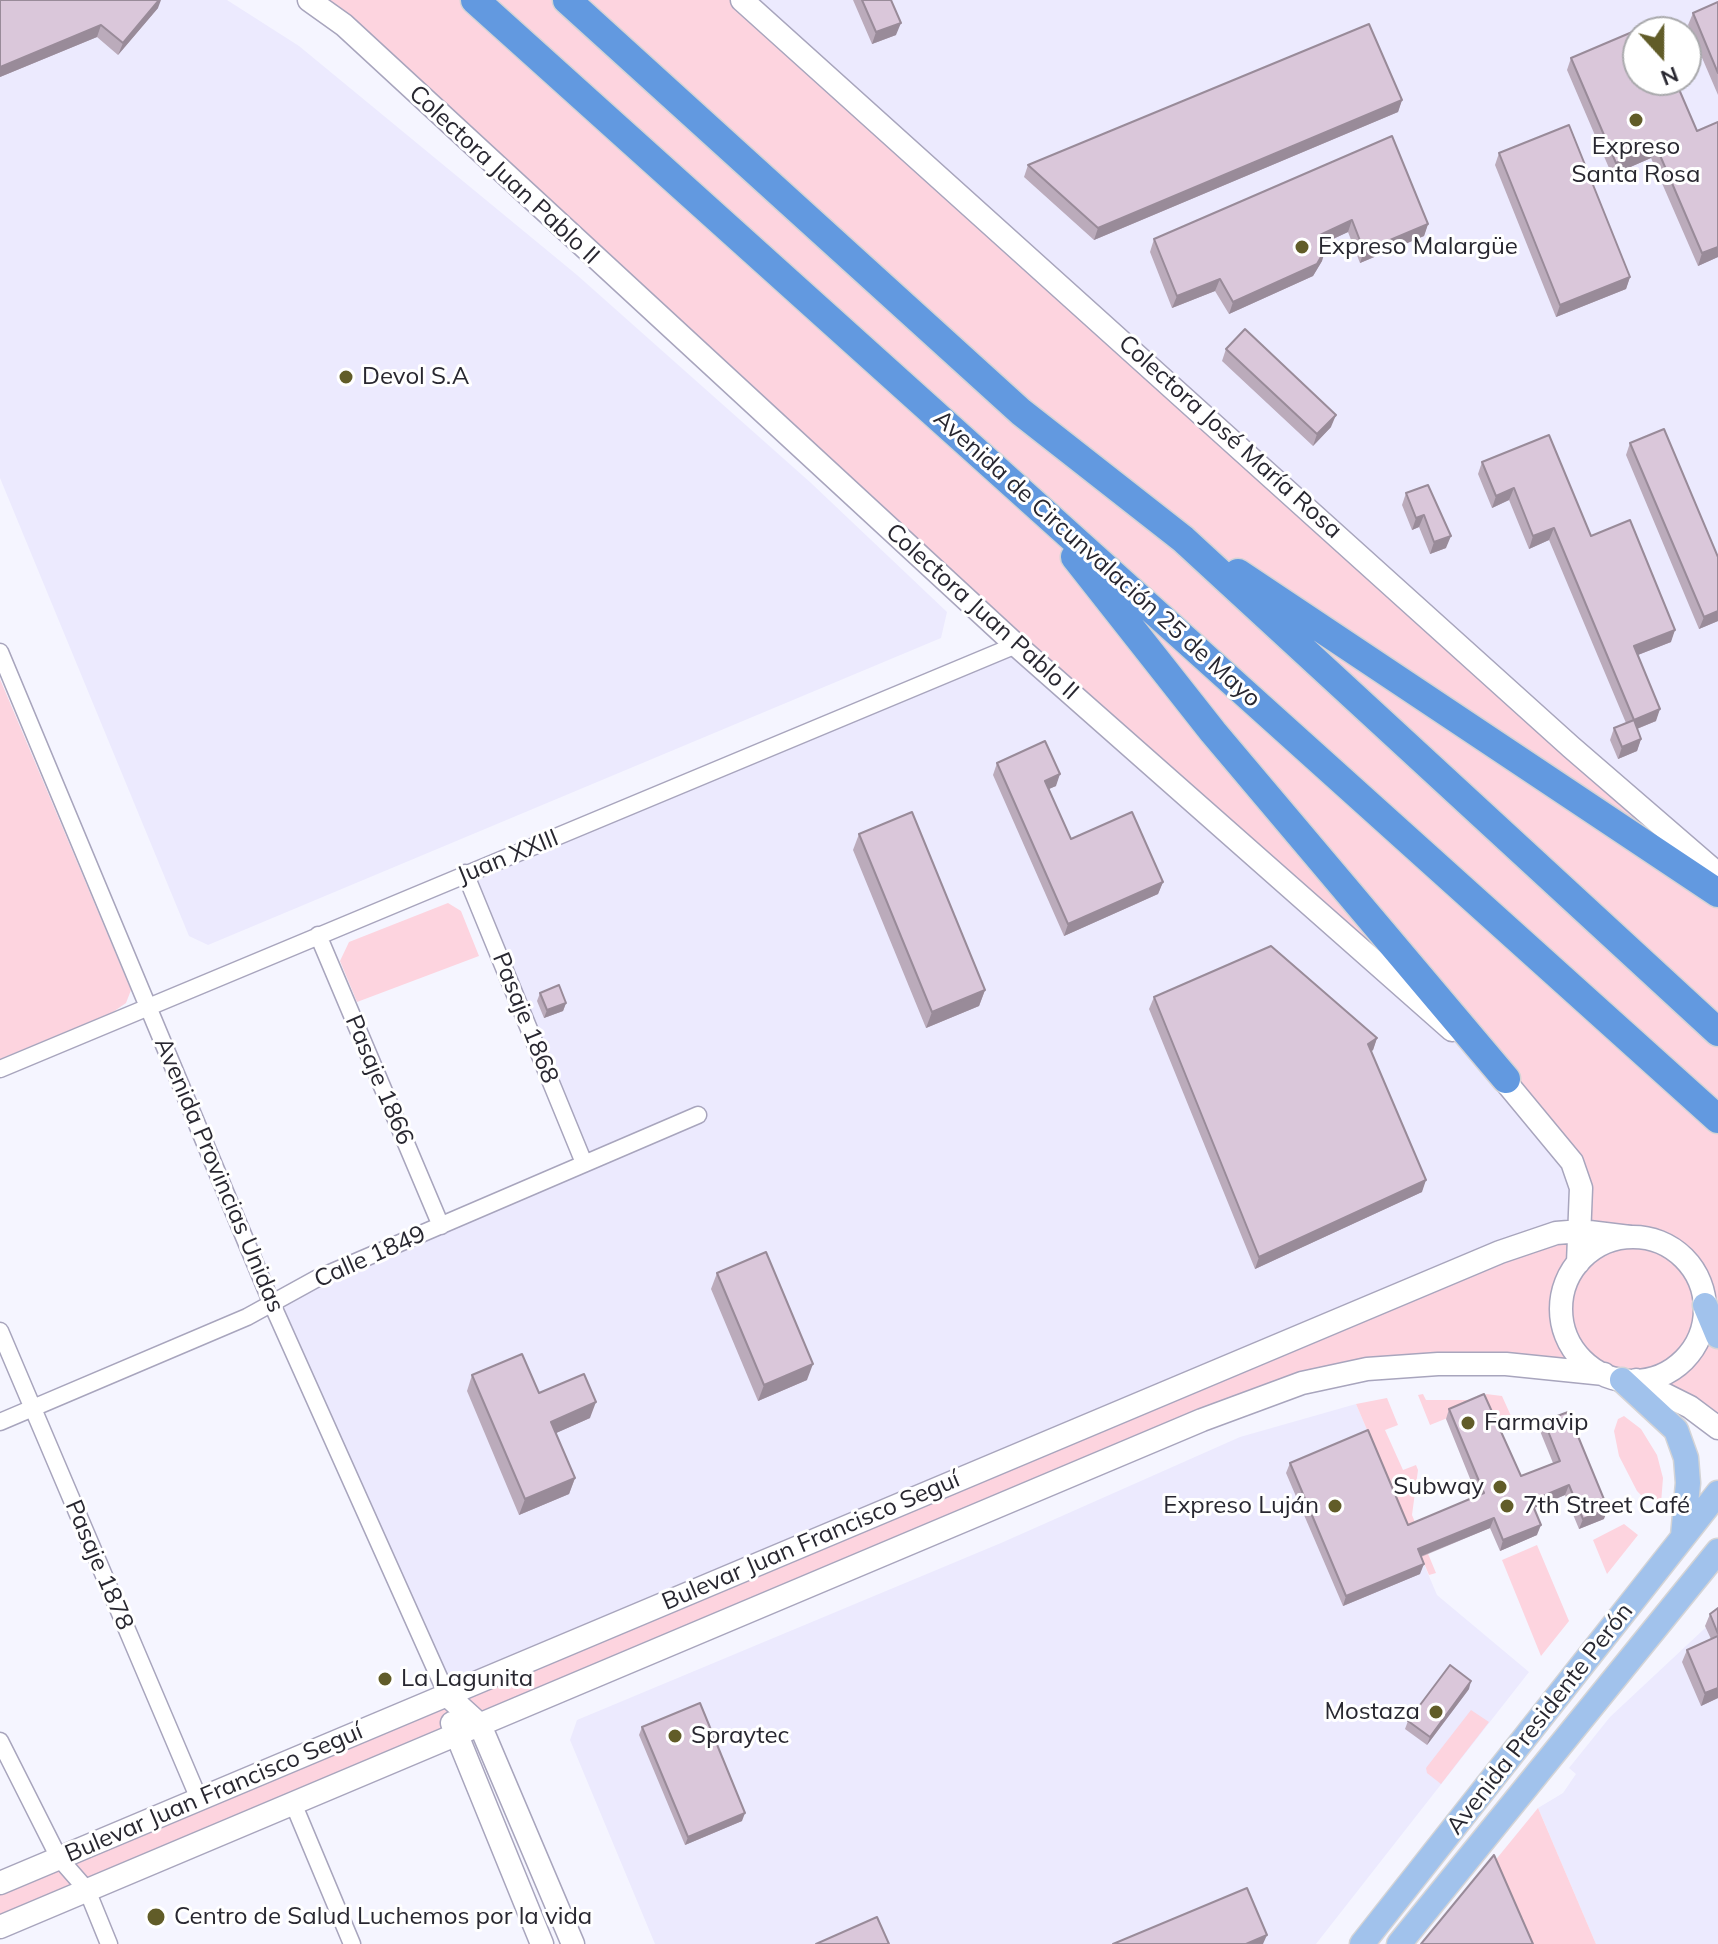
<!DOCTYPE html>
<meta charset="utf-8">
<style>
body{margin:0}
#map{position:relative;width:1718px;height:1944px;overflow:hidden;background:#f5f5ff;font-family:Mulish,sans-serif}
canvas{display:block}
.north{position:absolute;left:1622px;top:16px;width:80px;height:80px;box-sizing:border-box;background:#fff;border:2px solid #a9a9ac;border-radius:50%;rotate:159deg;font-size:22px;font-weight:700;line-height:32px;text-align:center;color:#282730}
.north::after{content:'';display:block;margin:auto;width:28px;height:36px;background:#615c28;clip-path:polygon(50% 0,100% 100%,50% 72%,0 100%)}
</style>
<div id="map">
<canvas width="1718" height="1944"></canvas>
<div class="north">N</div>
</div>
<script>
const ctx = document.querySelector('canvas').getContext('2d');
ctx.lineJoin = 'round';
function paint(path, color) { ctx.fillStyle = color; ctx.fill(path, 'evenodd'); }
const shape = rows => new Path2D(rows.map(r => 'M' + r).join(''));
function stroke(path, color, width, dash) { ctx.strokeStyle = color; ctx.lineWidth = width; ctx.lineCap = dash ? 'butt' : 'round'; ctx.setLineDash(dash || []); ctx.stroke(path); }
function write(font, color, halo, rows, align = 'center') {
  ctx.font = font + ' Mulish,sans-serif'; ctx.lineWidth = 6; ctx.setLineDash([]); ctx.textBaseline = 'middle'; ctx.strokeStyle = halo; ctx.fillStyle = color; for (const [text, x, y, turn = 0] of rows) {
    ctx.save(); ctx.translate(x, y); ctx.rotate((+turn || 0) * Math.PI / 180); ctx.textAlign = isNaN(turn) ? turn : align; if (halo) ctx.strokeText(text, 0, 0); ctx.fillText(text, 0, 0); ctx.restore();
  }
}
paint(shape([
 [0,0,227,0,299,46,577,275,811,483,947,612,941,638,208,945,189,936,0,478],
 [742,0,1718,0,1718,874],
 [1638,32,1686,32,1686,80,1638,80],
 [1016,645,1506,1079,1572,1162,1581,1231,447,1695,272,1304,584,1163,465,873],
 [1356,1404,1437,1595,1529,1672,1316,1944,655,1944,570,1740,577,1720,1001,1543,1240,1437],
 [1718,1616,1718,1944,1596,1944,1538,1808,1563,1793,1576,1774,1569,1768,1610,1717]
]), '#eceafe');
paint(shape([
 [309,0,742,0,1718,874,1718,1428,1661,1391,1506,1364,1302,1383,0,1927,0,1883,1581,1231,1581,1188,1506,1079],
 [0,679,131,990,126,1003,113,1012,0,1059],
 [448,903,461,911,479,956,357,1002,340,961,349,942],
 [1423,1394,1426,1400,1486,1400,1486,1394,1502,1396,1511,1416,1491,1428,1480,1405,1430,1425,1418,1395],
 [1387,1398,1398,1425,1385,1430,1403,1470,1416,1465,1418,1470,1412,1515,1436,1573,1429,1575,1356,1404],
 [1624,1416,1641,1429,1657,1455,1663,1478,1661,1503,1646,1500,1637,1491,1619,1456,1614,1431,1618,1419],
 [1624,1524,1638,1535,1607,1574,1593,1540],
 [1537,1545,1569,1621,1541,1656,1502,1560],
 [1471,1710,1489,1722,1441,1784,1427,1773,1426,1768],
 [1538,1808,1596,1944,1522,1944,1489,1868]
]), '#fdd4df');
const street = shape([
 [0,652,272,1304,447,1695],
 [465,873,584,1163],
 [318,935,441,1226],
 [0,1069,1016,645],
 [0,1331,199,1799],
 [0,1422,247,1317,316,1279,698,1115],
 [0,1741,59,1858,87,1890,109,1944],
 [293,1803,352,1944]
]);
const secondary = shape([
 [309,0,344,25,1016,645,1452,1030],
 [742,0,1571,747,1718,874],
 [1495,1069,1572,1162,1581,1188,1578,1263],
 '1561 1309a72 72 0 1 1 144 0a72 72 0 1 1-144 0Z',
 [1636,1380,1690,1407,1718,1428],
 [447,1695,480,1725,573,1944],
 [452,1723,542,1944],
 [0,1883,1500,1252,1556,1233,1581,1231,1630,1237],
 [0,1927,1202,1420,1302,1383,1367,1369,1438,1364,1506,1364,1604,1374]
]);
const primary = shape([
 [1705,1305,1718,1336],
 [1622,1380,1676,1430,1686,1458,1688,1483,1683,1536],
 [1362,1944,1718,1493],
 [1399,1944,1718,1551]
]);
const highway = shape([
 [475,0,1718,1119],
 [567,0,1021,412,1183,539,1718,1032],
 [1075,557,1213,732,1506,1079],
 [1238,573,1718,893]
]);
stroke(street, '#a8a5bd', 19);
stroke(secondary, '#a8a5bd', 25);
stroke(primary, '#d4d4d6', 27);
stroke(highway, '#d4d4d6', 31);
stroke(street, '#fff', 16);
stroke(secondary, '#fff', 22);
stroke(primary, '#a1c2ec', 24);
stroke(highway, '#6299e0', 28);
paint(shape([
 [0,0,158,8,118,55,97,37,0,77],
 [853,0,891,0,896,35,872,44],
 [1718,2,1718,95,1688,25,1693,13],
 [1571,58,1697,131,1718,122,1718,257,1698,266,1651,158,1612,175,1567,70],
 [1402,100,1398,112,1094,240,1024,177,1028,165],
 [1392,136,1428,224,1424,236,1360,263,1348,232,1324,243,1322,261,1313,276,1229,314,1215,291,1172,308,1150,252,1154,239],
 [1499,153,1630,277,1626,289,1556,317,1495,165],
 [1226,349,1331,427,1313,446,1222,361],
 [1630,443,1718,557,1718,621,1699,629,1626,455],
 [1482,462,1591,536,1671,642,1638,655,1656,721,1637,729,1641,739,1637,751,1618,759,1610,740,1614,728,1626,723,1549,540,1529,549,1509,500,1492,508,1478,474],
 [1428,485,1446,548,1430,554,1419,527,1412,530,1402,505,1406,493],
 [997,763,1056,786,1048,789,1071,839,1163,882,1158,894,1064,936,993,775],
 [859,834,985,990,979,1006,926,1028,853,850],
 [540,993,566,1003,563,1011,544,1018,537,1001],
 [1154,997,1377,1038,1373,1050,1371,1052,1422,1192,1255,1269,1149,1009],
 [717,1273,807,1380,758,1401,711,1289],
 [472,1375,539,1393,590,1418,556,1433,575,1478,569,1494,519,1515,467,1391],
 [1449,1409,1521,1476,1553,1463,1540,1431,1544,1421,1604,1519,1579,1529,1565,1495,1534,1508,1537,1535,1500,1551,1490,1528,1421,1557,1420,1574,1343,1606,1286,1473,1290,1463,1408,1525,1477,1496,1446,1419],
 [1718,1608,1718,1698,1701,1706,1682,1662,1687,1650,1711,1639,1705,1626,1710,1614],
 [1469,1689,1427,1745,1405,1729,1408,1721],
 [642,1727,742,1821,685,1845,639,1735]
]), '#bbabbb');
paint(shape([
 [159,0,161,0,158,8,118,55,123,43],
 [901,23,896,35,872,44,876,32],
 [101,25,97,37,0,77,0,67],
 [1402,100,1398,112,1094,240,1098,228],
 [1656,146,1651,158,1612,175,1616,163],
 [1352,220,1348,232,1316,247,1320,235],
 [1428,224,1424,236,1360,263,1364,251],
 [1718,247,1718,257,1698,266,1702,253],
 [1326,248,1322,261,1313,276,1229,314,1233,302],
 [1630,277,1626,289,1556,317,1560,305],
 [1220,279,1215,291,1172,308,1177,296],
 [1336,415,1331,427,1313,446,1317,434],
 [1514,488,1509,500,1492,508,1496,496],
 [1424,515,1419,527,1412,530,1416,518],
 [1554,528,1549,540,1529,549,1533,536],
 [1451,536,1446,548,1430,554,1434,542],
 [1718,611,1718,621,1699,629,1704,617],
 [1675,630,1671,642,1630,658,1634,646],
 [1660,709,1656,721,1629,732,1634,720],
 [1641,739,1637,751,1618,759,1622,747],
 [1060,774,1056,786,1040,793,1045,781],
 [1163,882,1158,894,1064,936,1068,924],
 [985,990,979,1006,926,1028,932,1012],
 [566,1003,563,1011,544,1018,547,1010],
 [1377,1038,1373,1050,1363,1056,1368,1044],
 [1426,1180,1422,1192,1255,1269,1259,1257],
 [813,1364,807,1380,758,1401,764,1385],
 [596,1402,590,1418,545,1438,551,1422],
 [575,1478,569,1494,519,1515,525,1499],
 [1569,1485,1565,1495,1527,1511,1531,1501],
 [1608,1509,1604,1519,1579,1529,1583,1519],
 [1494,1518,1490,1528,1414,1559,1418,1549],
 [1541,1525,1537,1535,1500,1551,1503,1540],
 [1424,1564,1420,1574,1343,1606,1346,1596],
 [1471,1681,1469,1689,1427,1745,1430,1737],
 [1718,1688,1718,1698,1701,1706,1705,1693],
 [745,1813,742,1821,685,1845,688,1837],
 [1267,1935,1263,1944,1246,1944]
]), '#998b99');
const building = shape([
 [0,0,159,0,123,43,101,25,0,67,0,0],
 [862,0,891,0,901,23,876,32,862,0],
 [1718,2,1718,73,1693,13,1718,2],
 [1369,24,1402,100,1098,228,1028,165,1369,24],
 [1651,24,1654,32,1638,32,1638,80,1675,80,1697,131,1718,122,1718,247,1702,253,1656,146,1616,163,1571,58,1651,24],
 [1569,125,1630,277,1560,305,1499,153,1569,125],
 [1392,136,1428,224,1364,251,1352,220,1320,235,1326,248,1317,264,1233,302,1220,279,1177,296,1154,239,1392,136],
 [1245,329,1336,415,1317,434,1226,349,1245,329],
 [1664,429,1718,557,1718,611,1704,617,1630,443,1664,429],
 [1549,435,1591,536,1630,520,1675,630,1634,646,1660,709,1634,720,1554,528,1533,536,1514,488,1496,496,1482,462,1549,435],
 [1428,485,1451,536,1434,542,1424,515,1416,518,1406,493,1428,485],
 [1634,720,1641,739,1622,747,1614,728,1634,720],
 [1045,741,1060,774,1045,781,1071,839,1132,812,1163,882,1068,924,997,763,1045,741],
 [912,812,985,990,932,1012,859,834,912,812],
 [1271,946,1377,1038,1368,1044,1426,1180,1259,1257,1154,997,1271,946],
 [559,985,566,1003,547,1010,540,993,559,985],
 [766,1252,813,1364,764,1385,717,1273,766,1252],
 [522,1354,539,1393,584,1374,596,1402,551,1422,575,1478,525,1499,472,1375,522,1354],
 [1484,1394,1521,1476,1560,1461,1544,1421,1568,1412,1608,1509,1583,1519,1569,1485,1531,1501,1541,1525,1503,1540,1494,1518,1418,1549,1424,1564,1346,1596,1290,1463,1368,1430,1408,1525,1484,1493,1449,1409,1484,1394],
 [1718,1608,1718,1634,1710,1614,1718,1608],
 [1718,1636,1718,1688,1705,1693,1687,1650,1718,1636],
 [1450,1665,1471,1681,1430,1737,1408,1721,1450,1665],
 [700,1703,745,1813,688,1837,642,1727,700,1703],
 [1494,1855,1533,1944,1421,1944,1494,1855],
 [1247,1888,1267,1935,1246,1944,1113,1944,1247,1888],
 [877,1917,889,1944,816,1944,877,1917]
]);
paint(building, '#dac7da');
stroke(building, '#998b99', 2);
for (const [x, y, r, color] of [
 [1636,120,8,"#615c28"],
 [1302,247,8,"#615c28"],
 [346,377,8,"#615c28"],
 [1468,1423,8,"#615c28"],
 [1500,1487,8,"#615c28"],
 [1335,1506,8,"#615c28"],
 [1507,1506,8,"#615c28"],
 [385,1679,8,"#615c28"],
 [1436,1712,8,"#615c28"],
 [675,1736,8,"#615c28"],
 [156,1917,10,"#615c28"]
]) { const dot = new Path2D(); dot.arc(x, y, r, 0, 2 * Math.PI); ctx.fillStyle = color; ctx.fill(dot); stroke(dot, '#fff', 3); }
write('24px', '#282730', '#fff', [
 ["Expreso",1636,147,"center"],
 ["Santa Rosa",1636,175,"center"],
 ["Expreso Malargüe",1318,247],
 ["Devol S.A",362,377],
 ["Farmavip",1484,1423],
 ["Subway",1484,1487,"right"],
 ["Expreso Luján",1319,1506,"right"],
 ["7th Street Café",1523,1506],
 ["La Lagunita",401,1679],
 ["Mostaza",1420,1712,"right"],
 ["Spraytec",691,1736],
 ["Centro de Salud Luchemos por la vida",174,1917]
], 'left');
write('24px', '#282730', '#fff', [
 ["Colectora Juan Pablo II",504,175,43],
 ["Colectora José María Rosa",1230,437,42],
 ["Avenida de Circunvalación 25 de Mayo",1097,559,42],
 ["Colectora Juan Pablo II",982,612,42],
 ["Juan XXIII",508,857,-22],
 ["Pasaje 1868",525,1018,68],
 ["Pasaje 1866",379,1080,67],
 ["Avenida Provincias Unidas",219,1175,67],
 ["Calle 1849",370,1257,-24],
 ["Bulevar Juan Francisco Seguí",811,1541,-23],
 ["Pasaje 1878",99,1565,67],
 ["Avenida Presidente Perón",1540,1719,-52],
 ["Bulevar Juan Francisco Seguí",214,1793,-23]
]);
</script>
